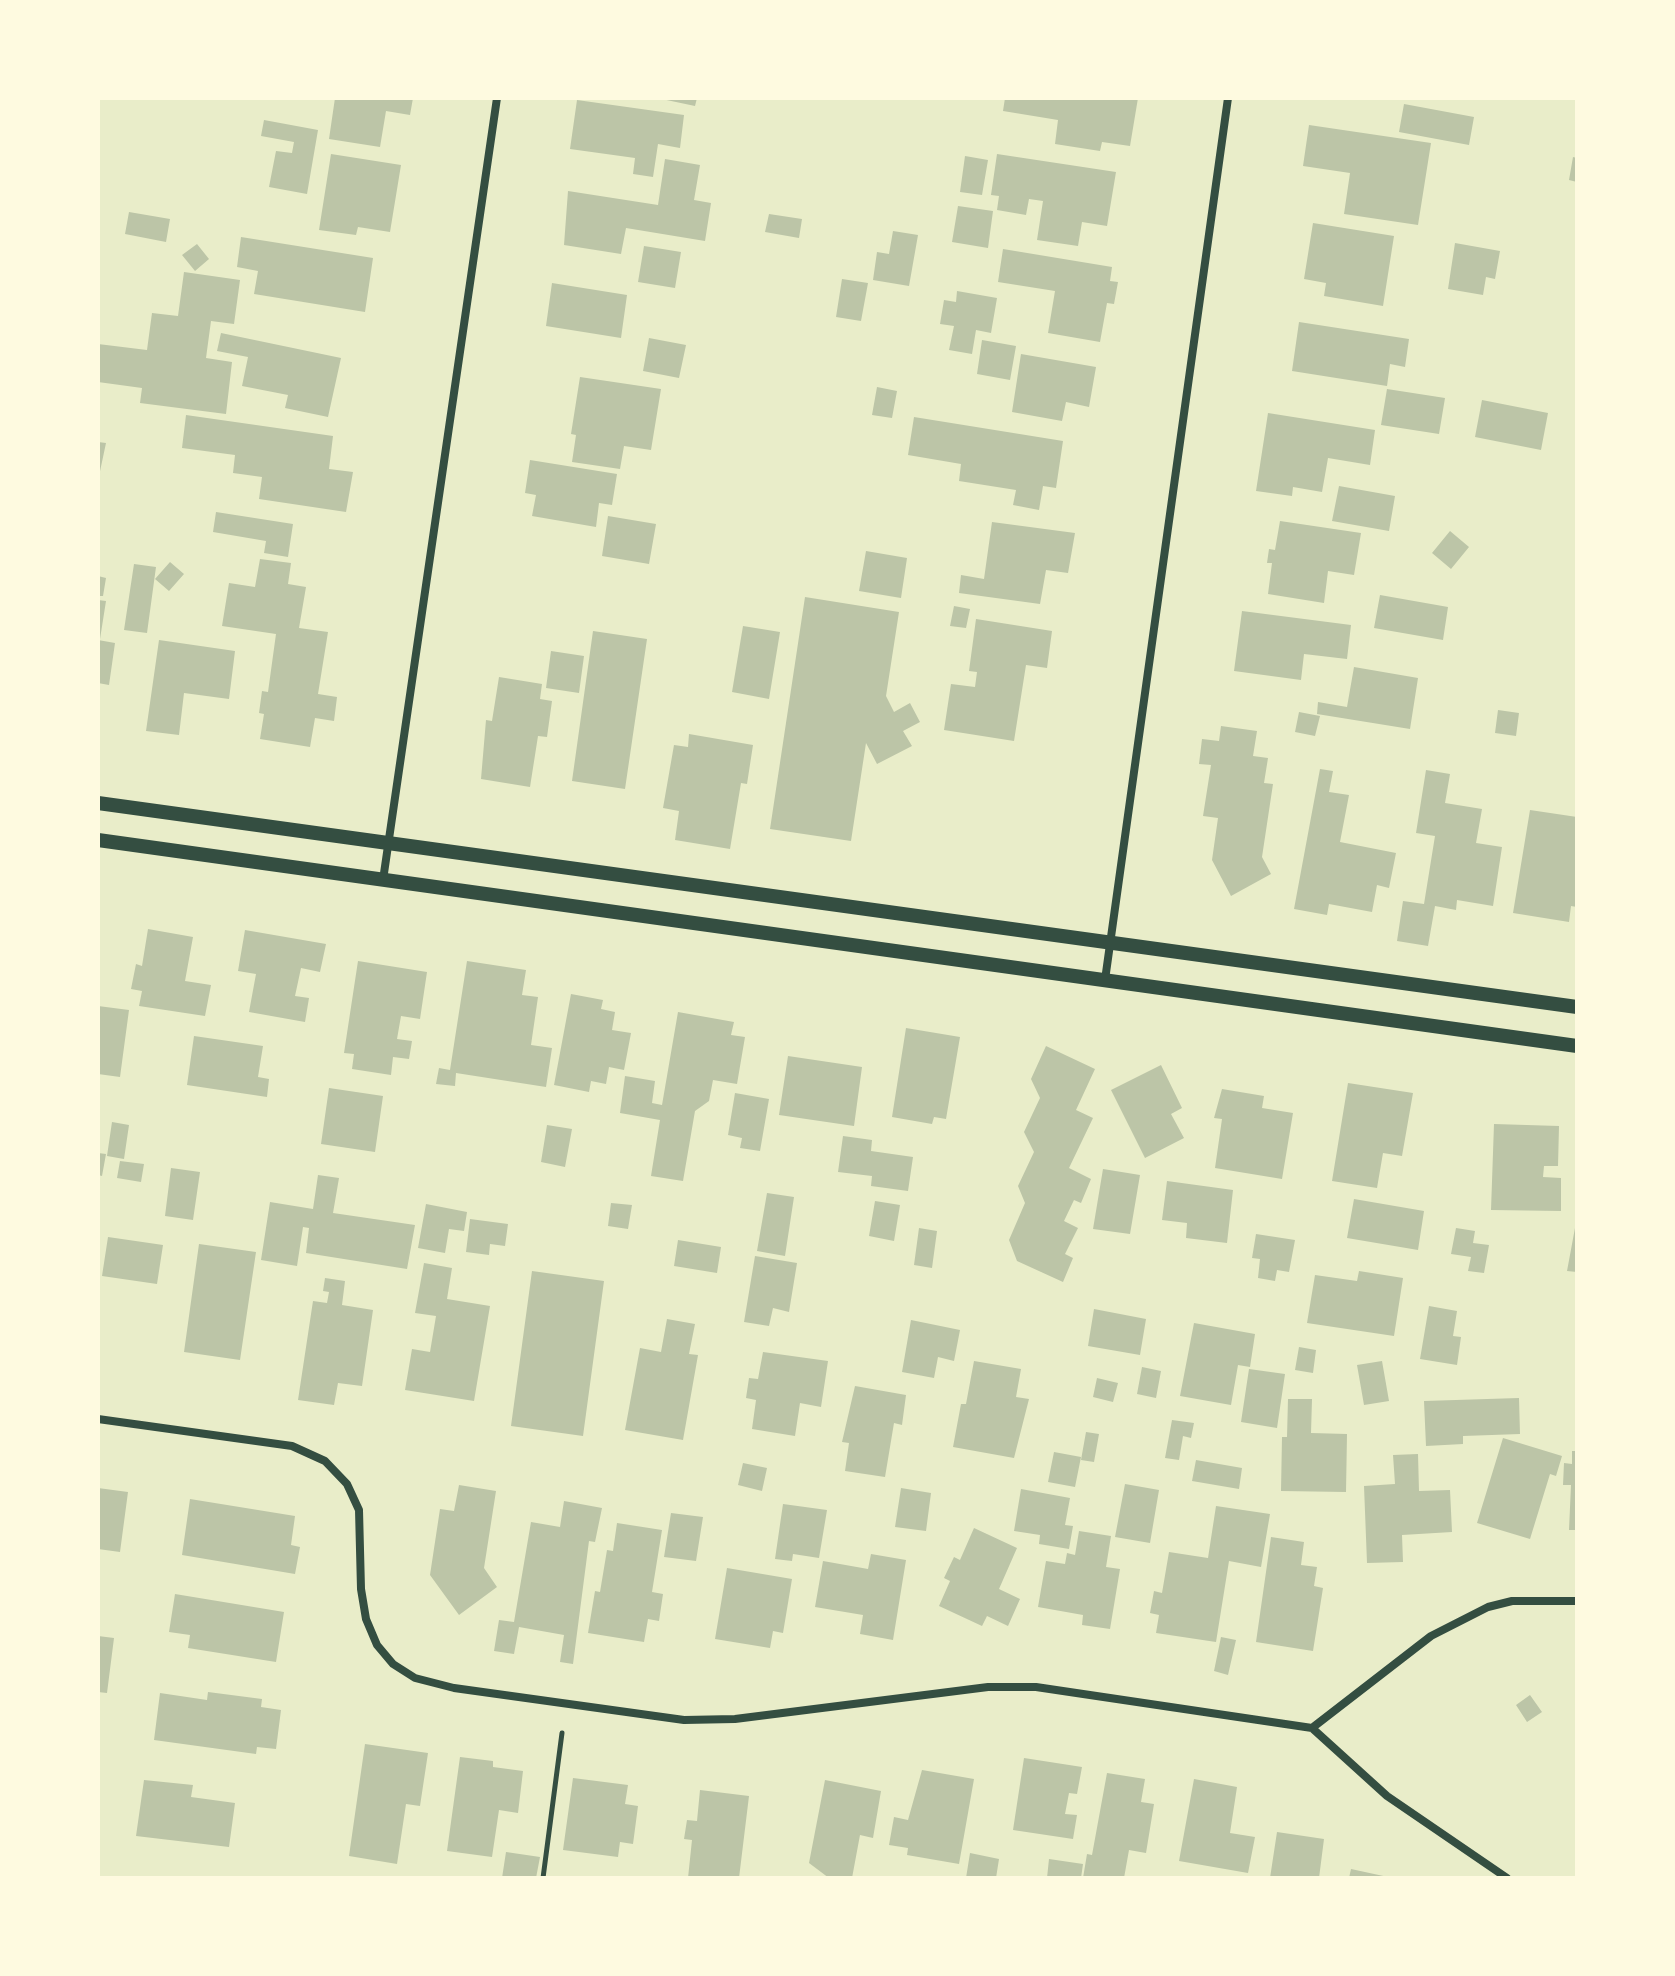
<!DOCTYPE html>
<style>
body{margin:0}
#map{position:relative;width:1675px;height:1976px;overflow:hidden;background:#e9edc9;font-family:"Archivo Narrow",sans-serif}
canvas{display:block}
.frame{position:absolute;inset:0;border:100px solid #fefae0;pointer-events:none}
</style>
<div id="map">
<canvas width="1675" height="1976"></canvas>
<div class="frame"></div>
</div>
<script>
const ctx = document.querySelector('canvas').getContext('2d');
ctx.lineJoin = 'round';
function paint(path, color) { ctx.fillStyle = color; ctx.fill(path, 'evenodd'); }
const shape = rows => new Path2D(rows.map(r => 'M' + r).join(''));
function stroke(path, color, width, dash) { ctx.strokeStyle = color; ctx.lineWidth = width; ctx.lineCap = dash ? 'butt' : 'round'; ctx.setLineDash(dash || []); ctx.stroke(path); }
paint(shape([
 [335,98,413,98,410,115,386,111,380,147,329,139],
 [657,98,697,98,695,106],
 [1005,98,1138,98,1130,146,1102,142,1100,151,1055,144,1058,120,1003,111],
 [577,100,684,115,680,148,658,144,653,177,633,174,635,158,570,149],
 [1404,104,1474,117,1469,145,1399,132],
 [264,120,318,130,307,194,269,187,276,151,292,153,294,142,261,136],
 [1309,125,1431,143,1418,225,1344,214,1350,173,1303,166],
 [331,154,401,165,390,232,358,227,356,235,319,230],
 [997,154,1116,172,1107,226,1082,222,1078,246,1037,240,1043,201,1029,199,1026,215,997,210,999,196,991,195],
 [965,156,988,160,982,195,960,192],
 [1573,157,1577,158,1577,182,1569,180],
 [665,159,700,165,694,200,711,203,705,241,626,228,621,254,564,245,568,191,658,205],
 [958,206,993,211,988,248,952,242],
 [129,212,170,219,166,242,125,234],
 [769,214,802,219,799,238,765,232],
 [1313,223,1394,236,1383,306,1324,296,1326,283,1304,279],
 [893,231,918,235,909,286,873,280,877,252,889,254],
 [241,237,373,258,365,312,254,294,258,271,237,267],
 [1455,243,1500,251,1495,279,1486,277,1483,295,1448,289],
 [197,244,209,259,195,271,182,255],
 [644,246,681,252,675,288,638,282],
 [1003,249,1112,267,1110,281,1118,282,1114,304,1107,303,1100,342,1048,333,1055,291,998,282],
 [184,272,240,280,234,324,211,321,206,358,232,362,226,414,140,403,142,388,98,382,98,344,147,350,152,313,178,316],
 [842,279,868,283,861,321,836,317],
 [552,283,627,295,621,338,546,326],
 [957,291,997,298,991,333,976,330,972,354,949,350,954,326,940,324,944,300,956,302],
 [1299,322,1409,339,1405,367,1390,364,1387,386,1292,371],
 [221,333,341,358,328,417,285,408,288,395,242,386,248,357,217,351],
 [649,338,686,345,679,378,643,371],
 [982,340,1016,346,1010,380,977,374],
 [1021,354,1096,367,1089,407,1066,402,1062,421,1012,412],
 [580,377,661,389,651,450,624,446,620,469,572,462,576,435,571,434],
 [877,387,897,391,892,418,872,415],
 [1387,389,1445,398,1439,434,1381,425],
 [1482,400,1548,413,1541,450,1475,437],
 [1268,413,1375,430,1370,465,1328,458,1322,492,1293,487,1292,496,1256,491],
 [186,415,333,436,329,469,353,472,346,512,259,499,262,477,233,473,235,455,182,448],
 [914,417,1063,441,1056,488,1043,486,1039,510,1013,505,1016,490,959,481,961,464,908,455],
 [98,442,106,443,99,476,98,476],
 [530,460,617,474,612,505,599,503,596,527,532,516,536,495,525,493],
 [1339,486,1395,496,1389,531,1332,521],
 [216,512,293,524,288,557,264,553,266,541,213,532],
 [608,516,656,524,649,564,602,556],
 [1280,521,1361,533,1354,575,1328,571,1324,603,1268,594,1272,563,1267,563,1269,549,1275,550],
 [992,522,1075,533,1068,573,1046,570,1040,604,959,593,961,575,984,579],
 [1450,531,1469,547,1451,569,1432,553],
 [866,551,907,558,901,598,859,591],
 [260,559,291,563,288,584,306,587,299,628,328,632,318,694,337,697,334,721,315,718,310,747,260,739,264,714,259,713,262,691,268,692,276,634,222,626,229,583,255,587],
 [170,562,184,574,169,591,155,579],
 [134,564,156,567,147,633,124,630],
 [98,576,106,578,103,596,98,596],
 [1380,595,1448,607,1443,640,1374,628],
 [805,597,899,612,886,696,894,712,910,703,920,722,903,731,912,746,877,764,866,743,851,841,770,829],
 [98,600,106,601,100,639,98,638],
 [954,606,970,609,966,628,950,626],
 [1242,611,1351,625,1347,659,1304,654,1301,680,1234,671],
 [976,619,1052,631,1047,668,1026,665,1014,741,944,730,951,684,975,687,977,672,969,671],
 [743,626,780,632,769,699,732,692],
 [593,631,647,639,625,789,572,781],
 [98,640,115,643,109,685,98,683],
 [159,640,235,651,229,699,184,693,179,735,146,731],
 [551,651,584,656,579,693,546,688],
 [1354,667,1418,678,1410,729,1317,714,1318,702,1347,707],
 [499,677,542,684,540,699,552,701,547,737,538,736,530,787,481,779,486,720,492,721],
 [1498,710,1519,713,1516,736,1495,733],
 [1299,712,1320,716,1315,736,1295,732],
 [1221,726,1257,731,1253,756,1268,758,1264,783,1273,784,1262,857,1271,874,1231,896,1212,860,1218,818,1203,816,1211,765,1199,764,1202,739,1219,741],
 [689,734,753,745,747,784,741,783,730,849,675,840,679,811,663,808,674,745,688,747],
 [1320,769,1333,771,1329,792,1349,795,1340,842,1396,853,1389,888,1377,885,1372,912,1329,904,1327,915,1294,909],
 [1426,770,1450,774,1445,803,1482,809,1476,843,1502,847,1493,906,1457,900,1456,910,1435,906,1428,946,1397,941,1403,901,1424,904,1435,836,1416,833],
 [1530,810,1577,817,1577,907,1571,906,1569,922,1513,913],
 [148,929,193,937,185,981,211,985,205,1016,139,1006,142,991,131,989,136,964,142,966],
 [245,930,326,944,320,972,301,968,295,996,309,998,305,1022,249,1012,256,974,238,971],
 [358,961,427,972,420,1019,401,1016,397,1039,412,1041,409,1059,393,1057,391,1075,352,1069,354,1054,344,1053],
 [467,961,526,970,522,995,538,997,531,1045,552,1048,546,1087,456,1073,455,1086,436,1084,439,1068,450,1070],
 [571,994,603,1000,601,1009,615,1012,612,1030,631,1033,624,1070,609,1067,606,1084,591,1081,589,1092,554,1085],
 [98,1006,129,1010,120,1077,98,1074],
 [678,1012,734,1022,731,1035,745,1037,737,1084,713,1080,709,1101,695,1111,683,1181,651,1176,660,1120,620,1113,625,1076,655,1081,652,1103,662,1105],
 [906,1028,960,1037,946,1119,934,1117,932,1124,892,1117],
 [194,1036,263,1046,258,1077,269,1079,267,1097,187,1085],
 [1046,1046,1095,1069,1076,1110,1093,1118,1069,1168,1091,1179,1081,1203,1074,1200,1064,1221,1078,1228,1065,1254,1073,1258,1063,1282,1017,1261,1009,1240,1025,1203,1018,1186,1034,1152,1024,1132,1040,1098,1031,1079],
 [788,1056,862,1067,854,1126,779,1115],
 [1161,1065,1182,1108,1171,1114,1184,1138,1145,1158,1111,1090],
 [1348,1083,1413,1093,1402,1156,1383,1153,1377,1188,1332,1181],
 [329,1088,383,1096,375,1152,321,1144],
 [1222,1089,1264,1096,1262,1108,1293,1113,1282,1179,1215,1168,1222,1119,1214,1118],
 [735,1093,769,1099,760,1151,740,1148,742,1138,728,1135],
 [112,1122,129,1125,124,1159,107,1156],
 [1494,1124,1559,1126,1558,1166,1544,1166,1543,1177,1561,1178,1561,1211,1491,1210],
 [547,1125,572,1129,565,1167,541,1162],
 [843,1136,872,1140,871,1151,913,1157,908,1191,871,1186,872,1176,838,1172],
 [98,1153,106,1154,102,1176,98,1175],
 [120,1161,144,1164,141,1182,117,1178],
 [171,1168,200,1172,193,1220,165,1216],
 [1103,1169,1140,1175,1130,1234,1093,1229],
 [318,1175,339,1178,333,1213,415,1225,407,1269,306,1253,309,1228,303,1227,297,1266,261,1260,270,1202,313,1209],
 [1167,1181,1233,1190,1227,1243,1186,1238,1187,1223,1162,1220],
 [767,1193,794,1197,785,1256,757,1251],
 [1354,1199,1424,1211,1418,1250,1347,1238],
 [875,1201,900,1205,894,1241,869,1236],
 [611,1203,632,1205,628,1229,608,1226],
 [426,1204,467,1212,464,1231,449,1229,445,1253,418,1248],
 [470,1219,508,1224,505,1246,490,1244,489,1255,466,1252],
 [919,1228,937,1231,932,1268,914,1265],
 [1456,1228,1475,1231,1473,1243,1489,1245,1484,1273,1468,1271,1471,1257,1451,1254],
 [1575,1228,1577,1228,1577,1272,1567,1271],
 [1256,1234,1295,1240,1289,1272,1277,1270,1275,1281,1258,1278,1260,1259,1252,1258],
 [108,1237,163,1245,157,1284,102,1276],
 [678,1240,721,1247,717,1273,674,1266],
 [199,1244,256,1252,240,1360,184,1352],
 [755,1256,797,1263,789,1312,773,1308,769,1326,744,1322],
 [424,1263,452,1268,447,1299,490,1306,474,1401,405,1390,412,1349,430,1352,436,1316,415,1313],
 [532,1271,604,1281,583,1436,511,1426],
 [1359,1271,1403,1278,1394,1336,1307,1323,1315,1275,1357,1281],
 [325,1278,345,1281,342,1305,373,1310,362,1386,338,1383,334,1405,298,1400,313,1301,327,1303,329,1292,323,1291],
 [1429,1306,1457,1311,1453,1336,1461,1337,1457,1365,1420,1359],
 [1094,1309,1146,1319,1140,1355,1088,1346],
 [667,1319,695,1324,689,1354,698,1355,683,1440,625,1430,640,1348,661,1352],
 [911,1320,960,1330,954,1361,938,1357,934,1378,902,1372],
 [1194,1323,1255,1334,1250,1367,1238,1365,1231,1405,1180,1396],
 [1299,1347,1316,1350,1313,1373,1295,1370],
 [763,1352,828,1361,821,1407,800,1403,795,1436,752,1429,756,1400,746,1398,749,1378,758,1379],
 [974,1361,1021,1369,1016,1397,1029,1399,1014,1458,953,1447,961,1404,966,1404],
 [1382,1361,1389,1401,1364,1405,1357,1365],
 [1142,1367,1161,1371,1156,1398,1137,1394],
 [1249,1369,1285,1374,1277,1428,1241,1422],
 [1097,1378,1118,1383,1113,1402,1093,1397],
 [855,1386,906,1395,902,1425,894,1423,885,1477,845,1471,849,1443,842,1442],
 [1519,1398,1520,1434,1463,1436,1463,1444,1426,1446,1424,1401],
 [1288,1399,1312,1399,1311,1433,1347,1434,1346,1492,1281,1491,1282,1437,1287,1437],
 [1172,1420,1194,1423,1191,1438,1183,1436,1179,1460,1165,1458],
 [1086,1432,1099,1434,1094,1462,1081,1460],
 [1503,1438,1562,1456,1556,1476,1550,1474,1530,1539,1477,1523],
 [1572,1451,1577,1451,1577,1530,1569,1530,1571,1485,1563,1485,1564,1463,1572,1464],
 [1054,1452,1081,1457,1075,1487,1048,1482],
 [1418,1454,1419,1491,1450,1490,1452,1532,1402,1535,1403,1562,1367,1563,1364,1486,1395,1484,1393,1455],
 [1196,1460,1242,1468,1239,1489,1192,1481],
 [743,1463,767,1468,762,1491,738,1485],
 [1125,1484,1159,1490,1150,1543,1115,1537],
 [459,1485,496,1491,484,1568,497,1587,459,1615,430,1575,440,1509,454,1511],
 [98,1488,128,1492,120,1552,98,1549],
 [901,1488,931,1493,926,1531,895,1527],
 [1021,1489,1070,1498,1065,1525,1073,1526,1069,1549,1039,1544,1040,1535,1014,1531],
 [190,1499,295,1516,291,1545,300,1547,295,1574,182,1555],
 [564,1501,602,1508,595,1542,589,1541,573,1664,560,1662,564,1635,519,1627,514,1654,494,1651,499,1620,514,1622,531,1522,560,1527],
 [783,1504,827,1510,819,1558,793,1554,792,1561,775,1559],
 [1216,1506,1270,1514,1261,1567,1229,1561,1216,1642,1156,1633,1159,1615,1150,1613,1154,1591,1162,1593,1169,1552,1208,1558],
 [671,1513,703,1517,696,1561,664,1557],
 [617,1523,662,1530,652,1592,663,1594,659,1621,648,1619,644,1642,588,1633,595,1591,600,1592,607,1550,613,1551],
 [974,1528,1017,1548,999,1589,1020,1599,1008,1626,987,1616,982,1626,939,1606,950,1581,944,1578,954,1557,960,1560],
 [1079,1531,1111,1536,1106,1567,1120,1569,1110,1629,1082,1625,1083,1615,1038,1607,1046,1561,1065,1564,1067,1553,1075,1555],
 [1271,1537,1304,1542,1301,1565,1317,1567,1314,1586,1323,1588,1313,1651,1256,1642],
 [871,1554,906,1560,893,1640,860,1634,863,1615,815,1607,823,1561,868,1569],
 [727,1568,792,1579,783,1633,773,1631,770,1648,715,1639],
 [175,1594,284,1612,276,1662,188,1648,190,1635,169,1632],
 [98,1636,114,1638,107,1693,98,1692],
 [1221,1637,1236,1640,1228,1675,1214,1671],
 [208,1692,262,1699,261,1707,281,1710,276,1749,257,1747,256,1754,154,1740,160,1693,207,1700],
 [1530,1695,1542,1712,1527,1722,1516,1705],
 [365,1744,428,1753,420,1806,406,1804,397,1864,349,1856],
 [460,1757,493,1761,493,1767,523,1771,518,1813,499,1810,492,1857,447,1851],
 [1024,1758,1082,1767,1077,1794,1069,1793,1065,1814,1077,1815,1073,1839,1013,1830],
 [922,1770,974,1779,959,1864,907,1855,908,1848,889,1845,894,1817,908,1820],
 [1107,1773,1145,1779,1141,1802,1154,1804,1146,1853,1129,1850,1124,1878,1083,1878,1087,1854,1092,1855],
 [573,1778,628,1785,625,1804,638,1806,633,1844,620,1842,618,1857,563,1850],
 [1194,1779,1237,1787,1230,1833,1255,1837,1248,1873,1179,1861],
 [144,1780,193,1785,191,1797,235,1803,229,1847,136,1836],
 [825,1780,881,1791,873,1838,860,1835,852,1878,829,1878,809,1863],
 [700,1790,749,1796,739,1878,688,1878,692,1840,684,1839,687,1820,697,1821],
 [1277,1832,1324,1839,1319,1878,1270,1878],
 [506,1852,540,1857,536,1878,502,1878],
 [970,1853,999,1859,996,1878,966,1878],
 [1049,1859,1083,1864,1081,1878,1047,1878],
 [1351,1869,1388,1877,1388,1878,1349,1878]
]), '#bcc5a7');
stroke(shape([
 [543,1878,562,1733]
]), '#344e41', 5);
stroke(shape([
 [383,880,497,98],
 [1105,980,1228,98],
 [98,1419,292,1446,325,1461,347,1484,359,1510,361,1589,366,1619,377,1645,393,1664,415,1678,454,1688,684,1720,735,1719,988,1687,1036,1687,1312,1728,1387,1796,1507,1878],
 [1312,1728,1431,1636,1488,1607,1512,1601,1577,1601]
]), '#344e41', 8);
stroke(shape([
 [98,803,1577,1007],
 [98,840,1577,1046]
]), '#344e41', 14);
</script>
